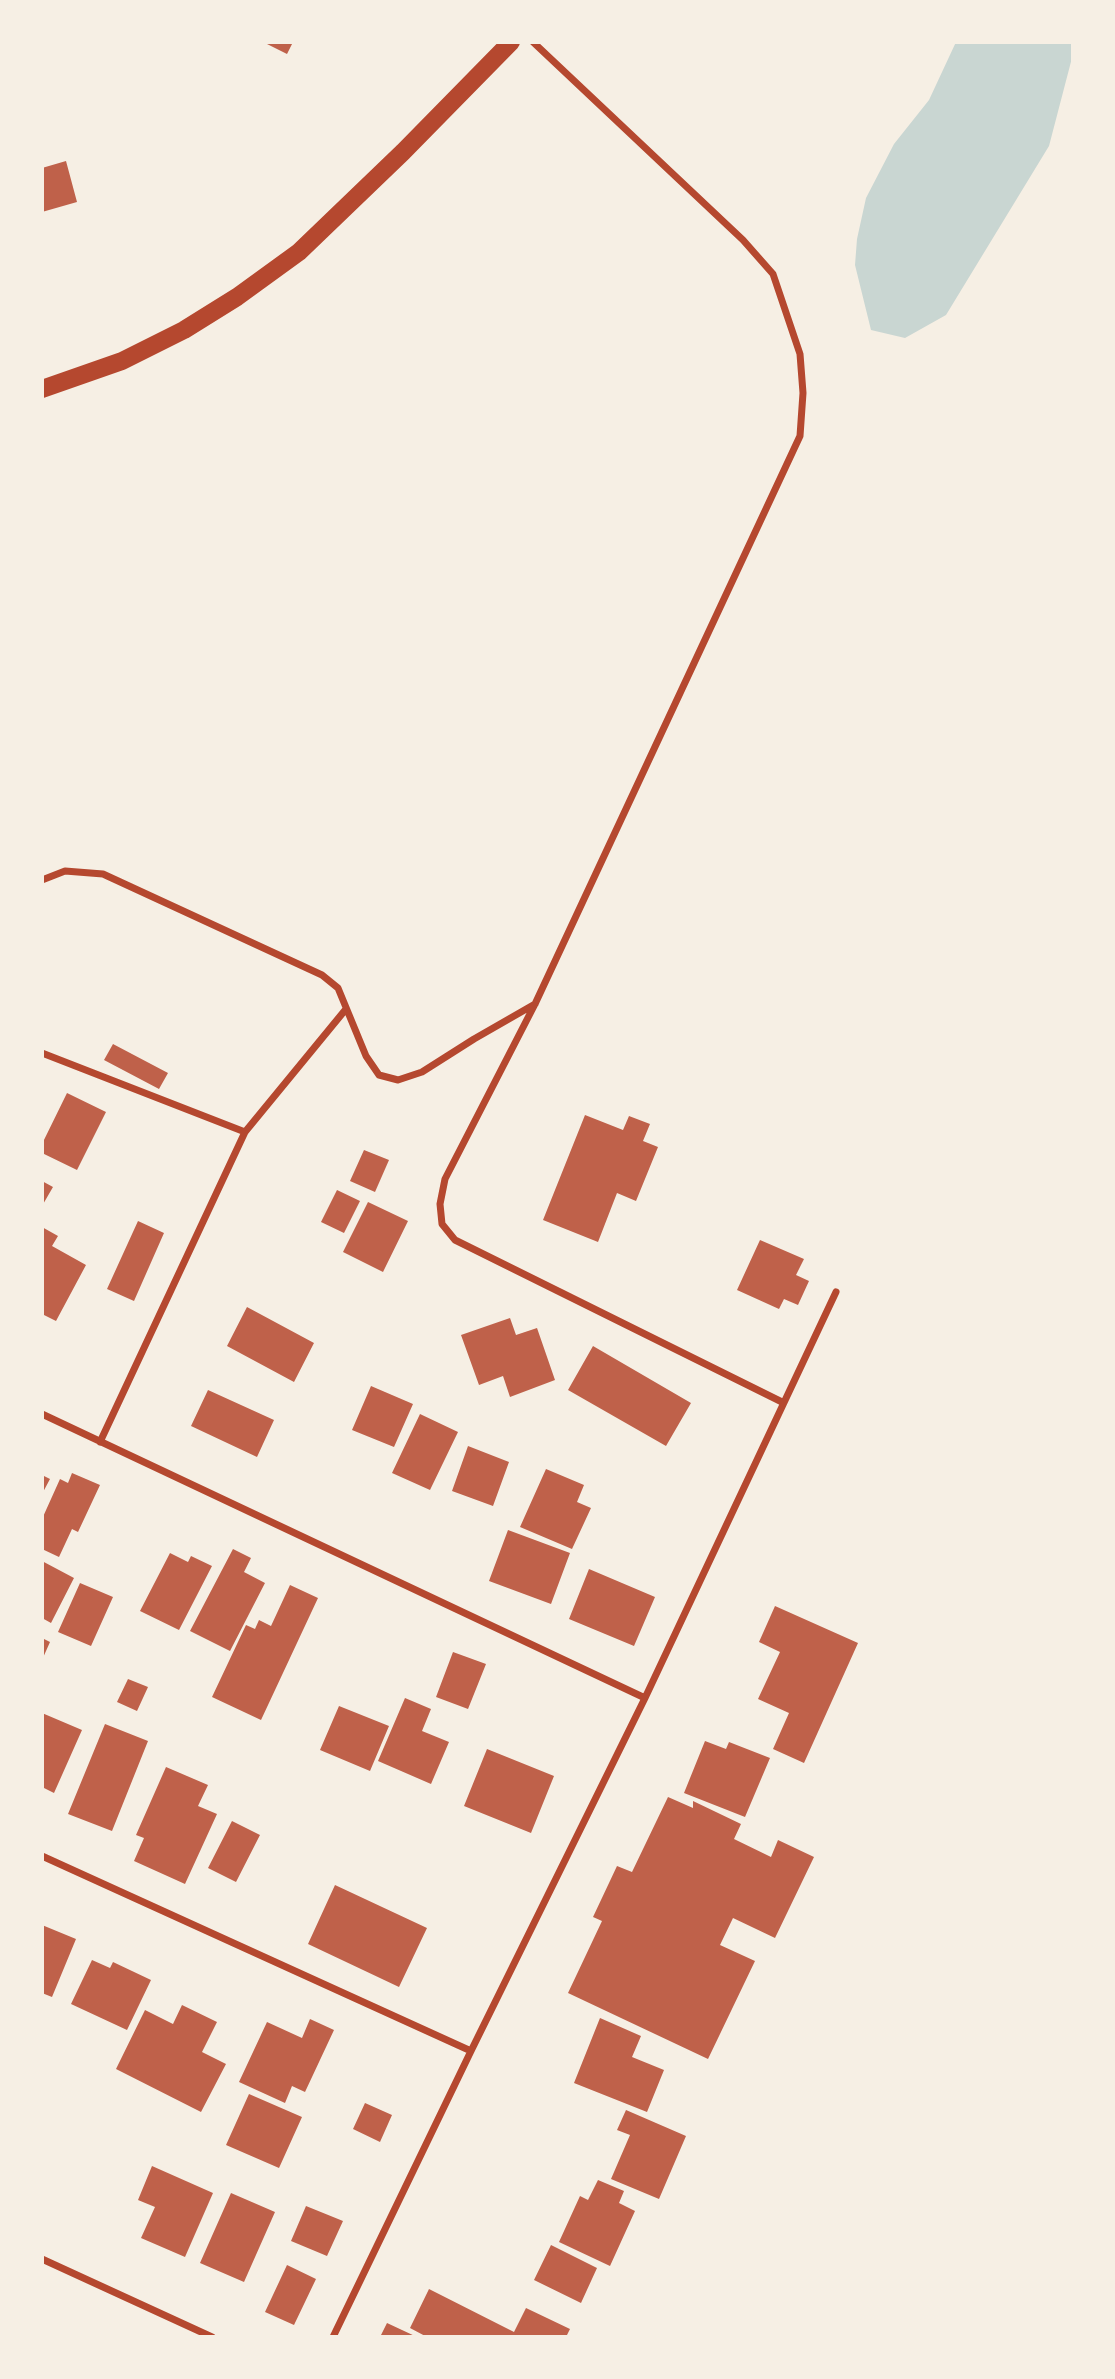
<!DOCTYPE html>
<style>
body{margin:0}
#map{position:relative;width:1115px;height:2379px;overflow:hidden;background:#f6efe4;font-family:"PT Sans Narrow",sans-serif}
canvas{display:block}
.frame{position:absolute;inset:0;border:44px solid #f6efe4;pointer-events:none}
</style>
<div id="map">
<canvas width="1115" height="2379"></canvas>
<div class="frame"></div>
</div>
<script>
const ctx = document.querySelector('canvas').getContext('2d');
ctx.lineJoin = 'round';
function paint(path, color) { ctx.fillStyle = color; ctx.fill(path, 'evenodd'); }
const shape = rows => new Path2D(rows.map(r => 'M' + r).join(''));
function stroke(path, color, width, dash) { ctx.strokeStyle = color; ctx.lineWidth = width; ctx.lineCap = dash ? 'butt' : 'round'; ctx.setLineDash(dash || []); ctx.stroke(path); }
paint(shape([
 [956,42,1072,42,1073,54,1049,146,946,315,905,338,871,330,855,265,857,239,866,198,894,144,929,100]
]), '#c9d6d2');
paint(shape([
 [263,42,293,42,287,54],
 [66,161,77,202,42,212,42,168],
 [113,1044,168,1073,159,1089,104,1060],
 [67,1093,106,1112,77,1170,42,1153,42,1144],
 [585,1115,623,1130,629,1116,650,1124,643,1141,658,1147,636,1201,617,1193,598,1242,543,1220],
 [364,1150,389,1160,375,1192,350,1181],
 [42,1181,53,1187,42,1206],
 [337,1190,360,1201,344,1233,321,1222],
 [368,1202,408,1221,383,1272,343,1252],
 [138,1221,164,1233,134,1301,107,1289],
 [42,1227,58,1236,52,1246,86,1265,56,1321,42,1314],
 [760,1240,804,1259,796,1275,809,1281,798,1305,784,1299,779,1309,737,1290],
 [247,1307,314,1343,294,1382,227,1346],
 [510,1318,516,1335,537,1328,555,1380,510,1397,503,1376,479,1385,461,1335],
 [593,1346,691,1403,666,1446,568,1390],
 [371,1386,413,1404,394,1447,352,1430],
 [208,1390,274,1420,257,1457,191,1426],
 [420,1414,458,1432,430,1490,392,1473],
 [468,1446,509,1462,493,1506,452,1491],
 [546,1469,584,1485,577,1502,591,1508,572,1549,520,1527],
 [72,1473,100,1485,78,1532,72,1529,59,1557,42,1549,42,1519,60,1479,68,1483],
 [42,1475,50,1479,42,1494],
 [508,1530,570,1553,551,1604,489,1581],
 [233,1549,251,1558,244,1572,265,1583,230,1651,190,1631],
 [170,1553,188,1562,191,1556,212,1566,179,1630,140,1611],
 [42,1561,74,1578,51,1623,42,1618],
 [589,1569,655,1597,634,1646,569,1619],
 [80,1583,113,1597,91,1646,58,1632],
 [290,1585,318,1598,261,1720,212,1697,246,1625,255,1629,259,1620,271,1626],
 [775,1606,858,1643,804,1763,773,1749,789,1713,758,1699,780,1652,759,1642],
 [42,1638,50,1642,42,1660],
 [453,1652,486,1664,468,1709,436,1697],
 [128,1679,148,1687,137,1711,117,1702],
 [405,1698,431,1709,422,1731,449,1742,431,1784,378,1761],
 [339,1706,389,1726,370,1771,320,1750],
 [42,1713,82,1730,54,1793,42,1787],
 [105,1724,148,1741,112,1831,68,1814],
 [705,1741,726,1749,729,1742,770,1758,745,1817,684,1793],
 [487,1749,554,1776,531,1833,464,1806],
 [166,1767,208,1785,198,1806,217,1814,185,1884,134,1861,144,1838,136,1835],
 [668,1797,693,1808,693,1801,741,1824,734,1839,771,1857,778,1840,814,1857,775,1938,733,1918,720,1945,755,1961,708,2059,568,1993,602,1921,593,1917,617,1866,632,1872],
 [232,1821,260,1835,236,1882,208,1868],
 [335,1885,427,1928,399,1987,308,1944],
 [42,1925,76,1939,52,1997,42,1993],
 [92,1960,110,1968,113,1962,151,1980,127,2030,71,2004],
 [182,2005,217,2022,202,2052,226,2064,201,2112,116,2069,145,2010,173,2024],
 [600,2018,641,2036,632,2057,664,2070,647,2112,574,2083],
 [310,2019,334,2030,305,2092,292,2086,285,2103,239,2082,267,2022,302,2038],
 [249,2094,302,2117,279,2168,226,2145],
 [365,2103,392,2115,380,2142,353,2129],
 [626,2110,686,2136,659,2199,611,2179,630,2135,617,2130],
 [152,2166,213,2193,185,2257,141,2238,155,2207,138,2200],
 [598,2180,624,2191,619,2203,635,2211,610,2266,559,2242,580,2196,588,2200],
 [231,2193,275,2212,244,2282,200,2263],
 [306,2206,343,2221,327,2256,291,2241],
 [551,2245,597,2268,581,2303,534,2280],
 [287,2265,316,2279,294,2325,265,2312],
 [429,2289,514,2332,526,2308,570,2329,566,2337,427,2337,410,2328],
 [387,2323,417,2337,380,2337]
]), '#bf614a');
stroke(shape([
 [533,42,743,240,773,274,800,354,803,393,800,436,535,1004,445,1179,440,1204,442,1224,455,1240,782,1402],
 [42,880,65,871,103,874,322,975,338,988,366,1056,379,1075,398,1080,422,1072,474,1039,535,1004],
 [42,1053,245,1132,346,1009],
 [42,1414,645,1698],
 [100,1442,245,1132],
 [42,1856,471,2051],
 [42,2259,212,2337],
 [333,2337,471,2051,645,1698,836,1292]
]), '#b5482f', 7);
stroke(shape([
 [42,389,122,361,184,330,237,297,299,252,403,152,511,42]
]), '#b5482f', 18);
</script>
